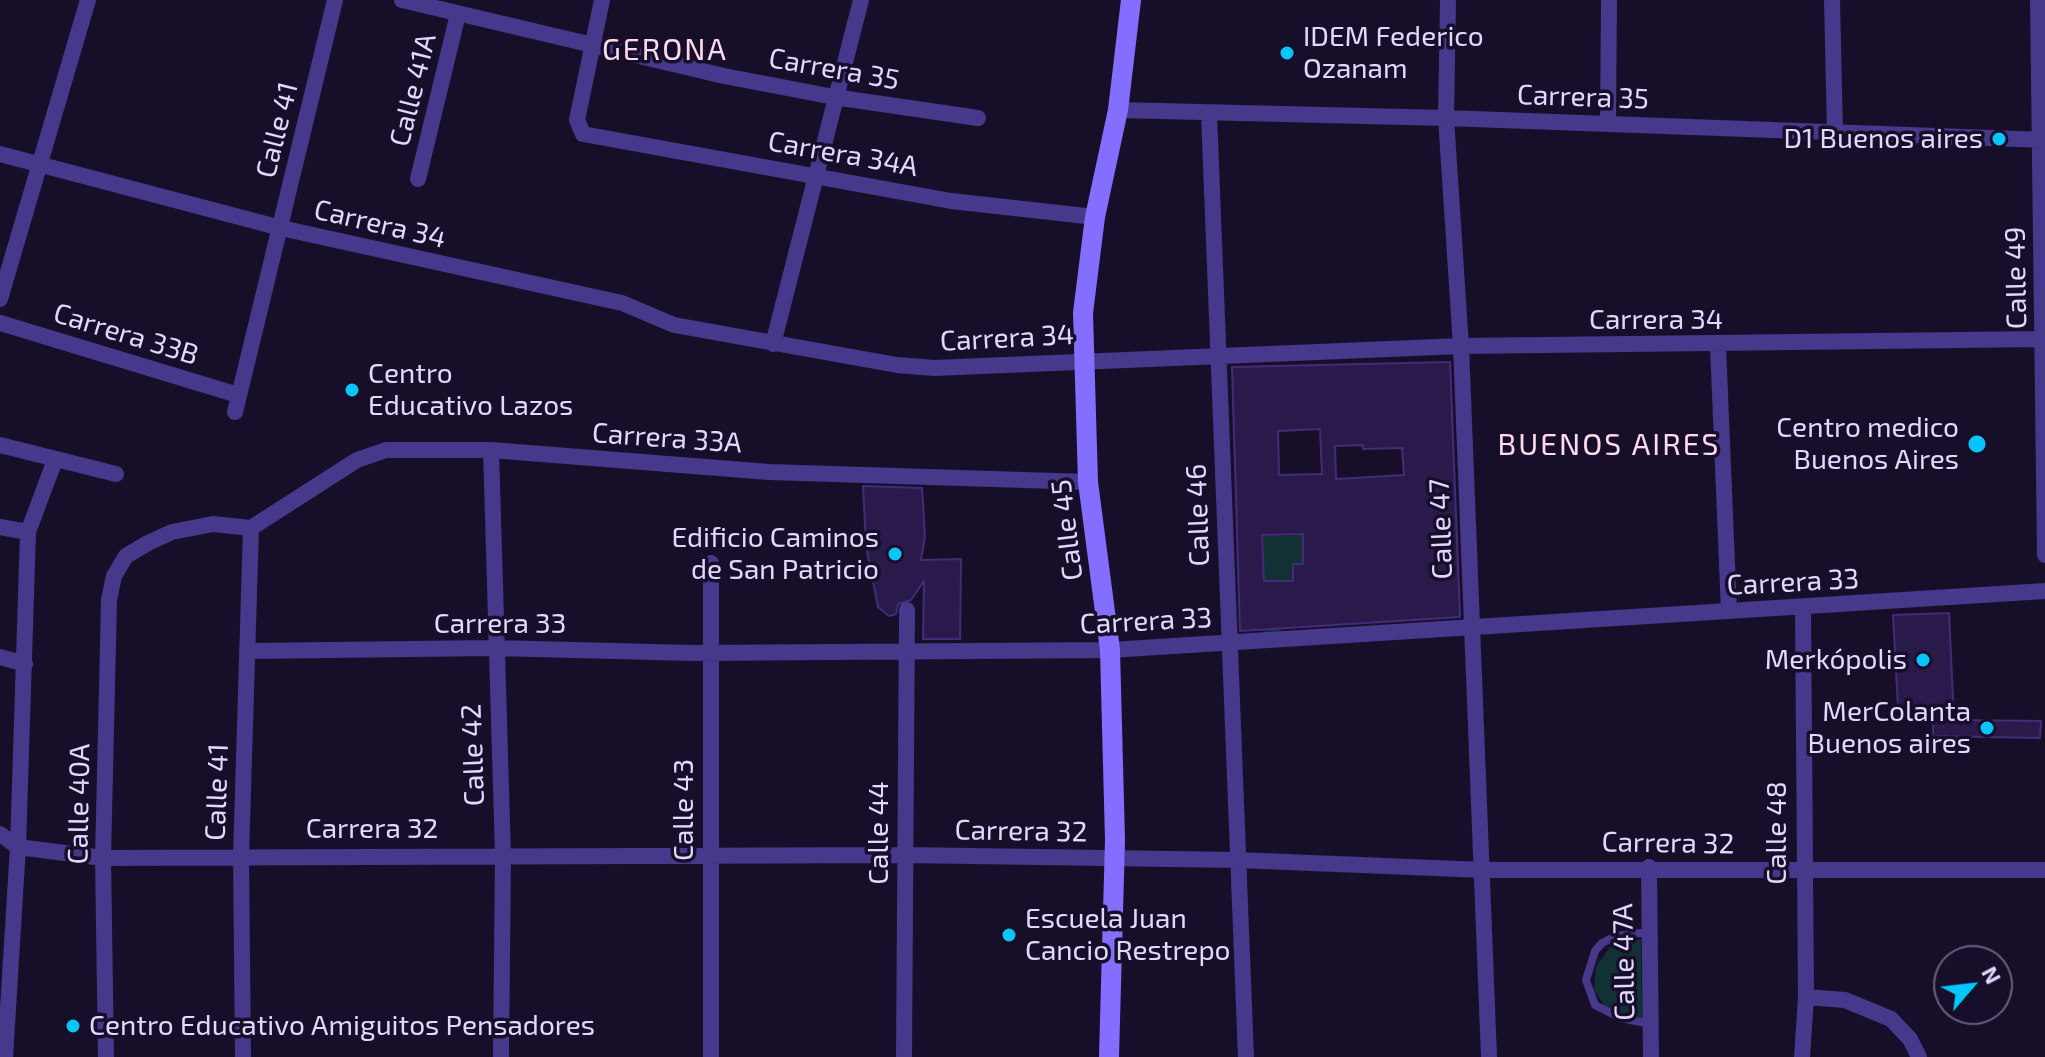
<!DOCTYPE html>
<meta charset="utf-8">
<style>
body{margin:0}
#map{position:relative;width:2045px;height:1057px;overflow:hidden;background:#170f29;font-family:"Exo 2",sans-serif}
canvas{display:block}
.north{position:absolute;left:1933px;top:945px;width:80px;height:80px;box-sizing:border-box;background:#170f29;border:2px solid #685f7f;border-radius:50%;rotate:62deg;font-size:22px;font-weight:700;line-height:32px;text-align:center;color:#e1d7ff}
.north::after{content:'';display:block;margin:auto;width:28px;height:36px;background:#03c6ff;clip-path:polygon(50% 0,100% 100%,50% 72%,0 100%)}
</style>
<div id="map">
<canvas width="2045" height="1057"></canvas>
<div class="north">N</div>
</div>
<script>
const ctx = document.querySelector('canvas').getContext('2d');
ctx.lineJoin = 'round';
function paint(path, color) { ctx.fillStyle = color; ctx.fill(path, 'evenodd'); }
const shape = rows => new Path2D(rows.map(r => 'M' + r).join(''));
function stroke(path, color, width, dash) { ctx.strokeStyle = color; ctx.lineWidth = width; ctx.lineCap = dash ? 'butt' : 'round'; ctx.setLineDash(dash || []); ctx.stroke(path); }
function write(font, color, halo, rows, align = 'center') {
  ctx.font = font + ' "Exo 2",sans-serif'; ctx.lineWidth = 7; ctx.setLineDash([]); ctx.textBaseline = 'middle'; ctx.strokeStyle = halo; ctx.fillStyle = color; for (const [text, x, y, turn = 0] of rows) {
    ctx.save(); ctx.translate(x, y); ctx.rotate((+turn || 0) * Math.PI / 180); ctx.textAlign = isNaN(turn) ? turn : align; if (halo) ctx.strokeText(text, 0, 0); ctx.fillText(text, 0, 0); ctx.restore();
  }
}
paint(shape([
 [1301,524,1322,556,1302,556,1302,563,1292,564,1292,580,1279,580,1281,633,1265,633,1263,536,1301,535],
 [1641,939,1642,1019,1611,1015,1594,990,1596,966,1612,945]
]), '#123134');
const building = shape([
 [1450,362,1460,617,1240,631,1232,367,1450,362],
 [1320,429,1322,474,1279,475,1278,431,1320,429],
 [1363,445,1363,449,1402,448,1404,475,1336,479,1335,446,1363,445],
 [1303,534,1303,564,1293,564,1293,581,1264,581,1262,535,1303,534],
 [863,486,922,488,925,536,921,560,961,559,960,639,923,639,924,581,911,600,898,604,896,614,889,616,878,607,866,546,863,486],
 [1949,613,1954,720,2041,721,2040,738,1933,736,1933,706,1898,707,1893,615,1949,613]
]);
paint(building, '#2a1a4b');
stroke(building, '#442b78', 2);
stroke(shape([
 [1649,932,1616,936,1602,943,1595,951,1586,980,1595,1005,1620,1018,1651,1024]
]), '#46388a', 8);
stroke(shape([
 [402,0,724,76,834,97,978,118],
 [602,0,577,120,583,134,951,201,1095,217],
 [1448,0,1446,118,1461,346,1489,1057],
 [1832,0,1835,132],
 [2038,0,2045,555],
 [1118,110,1446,118,2045,140],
 [1209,114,1246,1057],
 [1608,124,1609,0],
 [0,154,281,228,622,303,674,325,897,365,934,368,1461,346,2042,339],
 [418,179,458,14],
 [0,299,88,0],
 [0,323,238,395],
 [773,344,861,0],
 [1718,346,1729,611],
 [235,412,335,0],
 [0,445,116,474],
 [491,450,503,855,501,1057],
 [0,527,28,532],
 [248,651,494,648,694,653,1110,650,2045,591],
 [0,657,25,664],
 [0,834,18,847,103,858,904,855,1238,860,1483,870,2045,870],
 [1649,867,1651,1057],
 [1806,997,1845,1000,1891,1019,1910,1039,1919,1057],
 [5,1057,18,847,28,532,55,460],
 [106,1057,103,858,109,600,114,576,126,556,148,543,172,532,213,524,251,528,357,460,386,450,491,450,769,472,1088,482],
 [243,1057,241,856,251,528],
 [711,1057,711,563],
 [904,1057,907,610],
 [1802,1057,1806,997,1803,609]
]), '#46388a', 16);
stroke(shape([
 [1109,1057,1115,840,1110,650,1088,482,1083,313,1095,217,1118,110,1131,0]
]), '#846eff', 20);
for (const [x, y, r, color] of [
 [1287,53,8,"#03c6ff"],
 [1999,139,8,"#03c6ff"],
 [352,390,8,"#03c6ff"],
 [1977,444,10,"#03c6ff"],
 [895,554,8,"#03c6ff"],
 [1923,660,8,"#03c6ff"],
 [1987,728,8,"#03c6ff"],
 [1009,935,8,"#03c6ff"],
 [73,1026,8,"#03c6ff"]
]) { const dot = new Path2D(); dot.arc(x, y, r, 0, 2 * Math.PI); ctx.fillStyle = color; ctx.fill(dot); stroke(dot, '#170f29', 3); }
write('28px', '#e1d7ff', '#170f29', [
 ["IDEM Federico",1303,37,"left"],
 ["Ozanam",1303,69,"left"],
 ["D1 Buenos aires",1983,139],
 ["Centro",368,374,"left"],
 ["Educativo Lazos",368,406,"left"],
 ["Centro medico",1959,428],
 ["Buenos Aires",1959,460],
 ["Edificio Caminos",879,538],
 ["de San Patricio",879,570],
 ["Merkópolis",1907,660],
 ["MerColanta",1971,712],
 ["Buenos aires",1971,744],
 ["Escuela Juan",1025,919,"left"],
 ["Cancio Restrepo",1025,951,"left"],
 ["Centro Educativo Amiguitos Pensadores",89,1026,"left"]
], 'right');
write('28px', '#e1d7ff', '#170f29', [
 ["Carrera 35",834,69,10],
 ["Calle 41A",413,90,-76],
 ["Carrera 35",1583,97,2],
 ["Calle 41",277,130,-76],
 ["Carrera 34A",843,154,10],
 ["Carrera 34",380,224,13],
 ["Calle 49",2016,278,-91],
 ["Carrera 34",1656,320],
 ["Carrera 33B",126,334,17],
 ["Carrera 34",1007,338,-3],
 ["Carrera 33A",667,438,4],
 ["Calle 46",1198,515,-92],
 ["Calle 47",1441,529,-92],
 ["Calle 45",1067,530,-97],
 ["Carrera 33",1793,582,-3],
 ["Carrera 33",1146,621,-3],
 ["Carrera 33",500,624],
 ["Calle 42",473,755,-92],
 ["Calle 41",217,792,-88],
 ["Calle 40A",79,804,-89],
 ["Calle 43",684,810,-90],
 ["Carrera 32",372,829],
 ["Carrera 32",1021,831,1],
 ["Calle 44",879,833,-90],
 ["Calle 48",1777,833,-90],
 ["Carrera 32",1668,843,1],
 ["Calle 47A",1624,962,-91]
]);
ctx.letterSpacing = '2px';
write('30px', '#ffd9ed', '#170f29', [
 ["GERONA",665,50],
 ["BUENOS AIRES",1609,445]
]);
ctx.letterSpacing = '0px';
</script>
